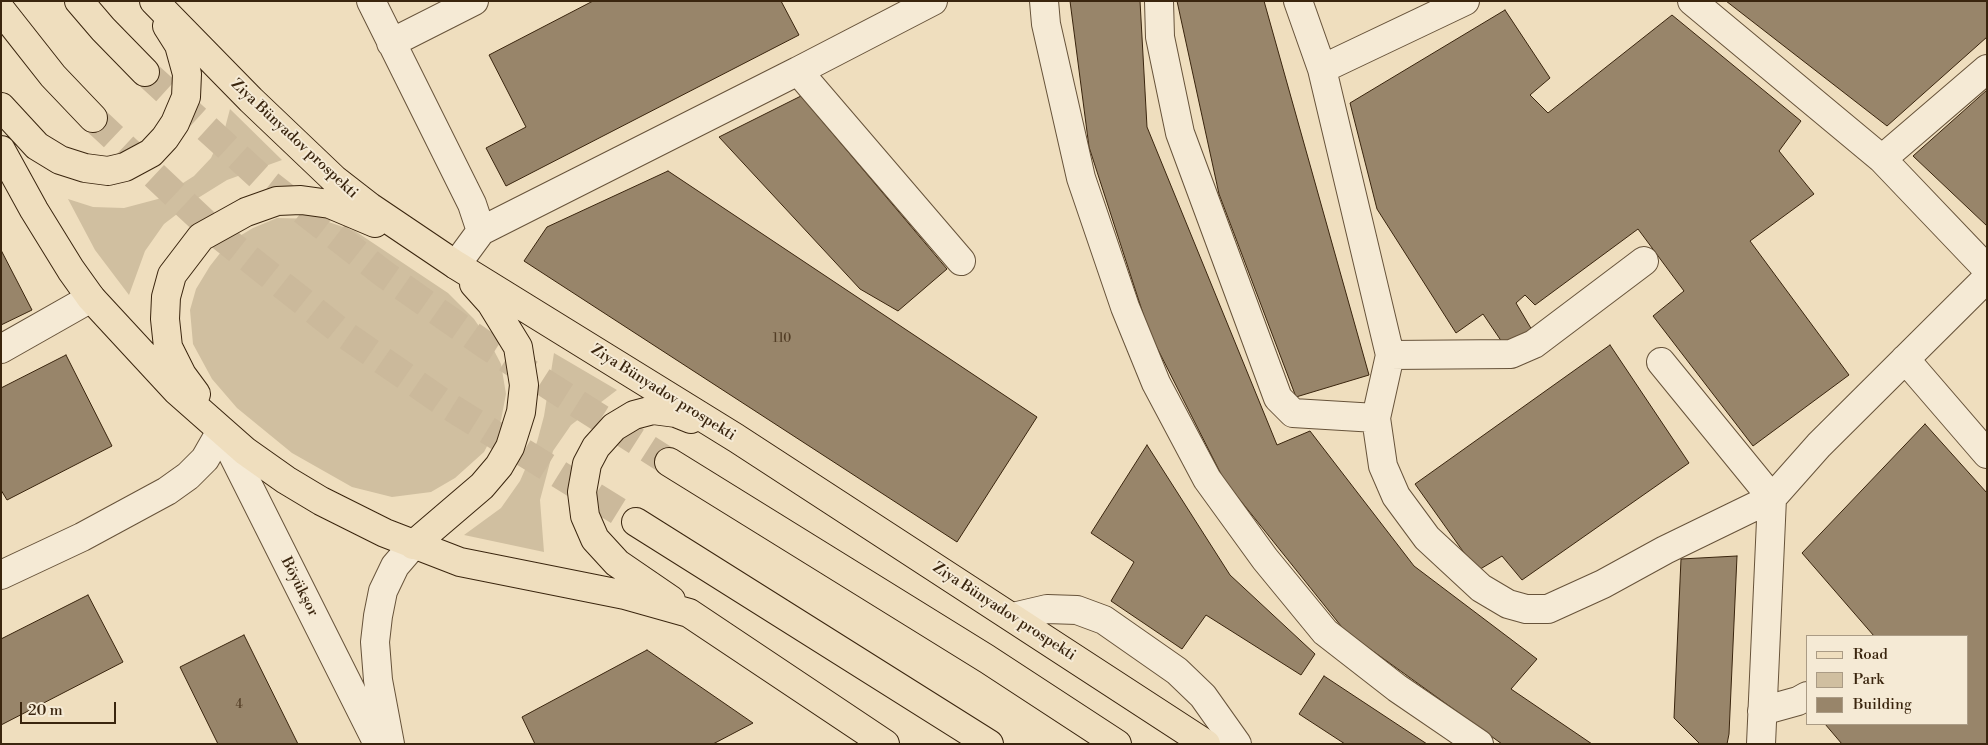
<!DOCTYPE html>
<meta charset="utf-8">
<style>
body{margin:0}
#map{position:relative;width:1988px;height:745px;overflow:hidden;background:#efdebe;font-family:"Libre Bodoni",serif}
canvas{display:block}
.frame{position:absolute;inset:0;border:2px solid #3a250e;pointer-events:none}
.legend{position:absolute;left:1806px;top:635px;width:162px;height:90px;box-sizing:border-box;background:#f5ead5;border:1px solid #aa9b85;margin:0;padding:6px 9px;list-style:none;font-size:15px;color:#3a250e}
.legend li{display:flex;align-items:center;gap:10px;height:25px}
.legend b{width:25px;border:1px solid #aa9b85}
.scale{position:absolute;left:20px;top:702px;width:96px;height:22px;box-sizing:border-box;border:2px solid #3a250e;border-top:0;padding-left:6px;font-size:15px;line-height:18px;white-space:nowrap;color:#3a250e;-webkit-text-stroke:4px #f5ead5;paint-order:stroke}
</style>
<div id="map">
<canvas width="1988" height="745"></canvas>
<div class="frame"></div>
<ul class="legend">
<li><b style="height:6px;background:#efdebe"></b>Road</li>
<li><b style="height:14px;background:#d0bfa0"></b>Park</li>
<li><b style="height:14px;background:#98856a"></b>Building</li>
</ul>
<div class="scale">20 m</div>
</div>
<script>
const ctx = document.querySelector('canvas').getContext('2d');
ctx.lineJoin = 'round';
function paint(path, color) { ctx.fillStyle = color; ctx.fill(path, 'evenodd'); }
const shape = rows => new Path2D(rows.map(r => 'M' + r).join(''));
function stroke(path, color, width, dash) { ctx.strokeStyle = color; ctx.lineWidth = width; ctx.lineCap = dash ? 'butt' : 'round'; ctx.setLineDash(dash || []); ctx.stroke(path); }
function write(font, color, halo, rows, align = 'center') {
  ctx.font = font + ' "Libre Bodoni",serif'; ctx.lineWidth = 4; ctx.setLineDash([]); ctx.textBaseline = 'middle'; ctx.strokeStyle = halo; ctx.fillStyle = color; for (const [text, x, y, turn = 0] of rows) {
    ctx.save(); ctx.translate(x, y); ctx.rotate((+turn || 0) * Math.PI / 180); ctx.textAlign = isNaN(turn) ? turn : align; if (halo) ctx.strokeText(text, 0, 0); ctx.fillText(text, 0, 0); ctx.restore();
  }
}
paint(shape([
 [230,109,282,160,227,180,198,198,164,224,145,251,129,295,95,250,68,199,93,207,124,208,158,199,194,176,211,158,225,128],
 [277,218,320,219,355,231,448,293,474,319,489,341,501,364,506,394,501,420,484,452,455,478,431,492,392,497,352,487,292,453,237,408,212,379,193,344,190,310,196,289,210,266,228,243,253,228],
 [554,353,617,390,571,425,553,451,540,500,544,552,464,535,501,508,520,481,537,442,544,416]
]), '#d0bfa0');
const building = shape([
 [593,1,781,1,799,35,506,186,486,148,526,127,489,55,593,1],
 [1070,1,1140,1,1147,127,1277,445,1310,431,1414,566,1537,659,1511,689,1592,744,1502,744,1345,631,1224,480,1149,332,1089,147,1070,1],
 [1177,1,1264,1,1369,375,1296,397,1219,194,1177,1],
 [1726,1,1987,1,1987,37,1887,126,1726,1],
 [1505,10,1550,78,1530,95,1548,113,1672,15,1801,121,1779,151,1814,194,1750,241,1849,375,1753,446,1653,316,1684,291,1638,229,1535,305,1525,295,1516,303,1532,330,1504,345,1483,314,1456,333,1377,209,1350,103,1505,10],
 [1987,90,1987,226,1913,156,1987,90],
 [801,96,947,269,898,311,860,289,719,137,801,96],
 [668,171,1037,417,957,542,524,261,547,227,668,171],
 [1,250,32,310,1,325,1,250],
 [1610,345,1689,463,1522,580,1502,556,1477,571,1415,484,1610,345],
 [66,355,112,446,7,500,1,490,1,388,66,355],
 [1925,424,1987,493,1987,744,1842,744,1825,724,1967,724,1967,636,1874,636,1802,553,1925,424],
 [1147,445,1230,575,1315,654,1301,675,1206,615,1182,649,1111,601,1134,562,1091,533,1147,445],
 [1737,556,1729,734,1727,744,1700,744,1674,718,1681,559,1737,556],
 [88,595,123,662,1,725,1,639,88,595],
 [244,635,298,744,218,744,180,667,244,635],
 [647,650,753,723,713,744,535,744,522,717,647,650],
 [1324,676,1427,744,1345,744,1299,714,1324,676]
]);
paint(building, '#98856a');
stroke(building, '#3a250e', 1);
stroke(shape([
 [145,72,260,177,384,274,487,346,669,462],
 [93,118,214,231,344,334,447,405,636,522]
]), '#cbb99b', 28, [28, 14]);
const minor = shape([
 [371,1,472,204,481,231],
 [1044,1,1046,24,1081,178,1125,307,1156,383,1207,479,1265,559,1325,632,1397,688,1479,744],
 [1159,1,1160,37,1180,133,1278,398,1293,413,1376,418],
 [1298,1,1322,69,1390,355,1376,418,1383,466,1396,496,1427,538,1481,588,1508,604,1526,609,1548,609,1603,584,1665,550,1772,498,1661,362],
 [1692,1,1882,159,1987,269],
 [391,43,474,1],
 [1322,69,1465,1],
 [798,71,933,1],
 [1882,159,1987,69],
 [456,265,481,231,798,71,961,261],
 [1,349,91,298],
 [1390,355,1511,354,1534,344,1644,261],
 [1905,359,1987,454],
 [221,431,378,744],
 [1,575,82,537,167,491,188,476,205,459,221,431],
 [1013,617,1047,609,1077,610,1104,620,1177,671,1203,696,1237,744],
 [1762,711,1798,701,1807,696],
 [390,744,378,680,375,642,378,616,383,591,395,566,413,545],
 [1761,744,1772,498,1819,445,1987,278]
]);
const major = shape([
 [79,1,103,29,145,72],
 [154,1,251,100,334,179,370,207,456,265,736,438,1206,744],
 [1,10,53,76,93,118],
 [1,107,37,146,60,160,85,168,108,171,125,167,151,153,165,138,175,123,186,97,187,74,179,45,167,26],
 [1,150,34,210,71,270,91,298,177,391,245,451,286,480,321,501,385,533,460,562,625,595,689,613,885,744],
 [196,394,182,375,168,347,165,319,166,297,172,275,201,237,246,212,277,201,301,200,330,204,375,223],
 [669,462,987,659,1117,744],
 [636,522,989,744],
 [413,545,482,486,499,466,510,447,521,412,524,385,518,347,491,303,474,284],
 [671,600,617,563,595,539,585,516,582,492,587,464,596,447,614,427,634,415,653,410,676,413,691,419]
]);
stroke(minor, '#67533a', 30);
stroke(major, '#3a250e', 30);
stroke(minor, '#f5ead5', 28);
stroke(major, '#efdebe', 28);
write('12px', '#523d25', null, [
 ["110",782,339],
 ["4",239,705]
]);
write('15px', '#3a250e', '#f5ead5', [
 ["Ziya Bünyadov prospekti",294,139,43],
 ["Ziya Bünyadov prospekti",663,393,32],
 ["Böyükşor",299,587,63],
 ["Ziya Bünyadov prospekti",1004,612,33]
]);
</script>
